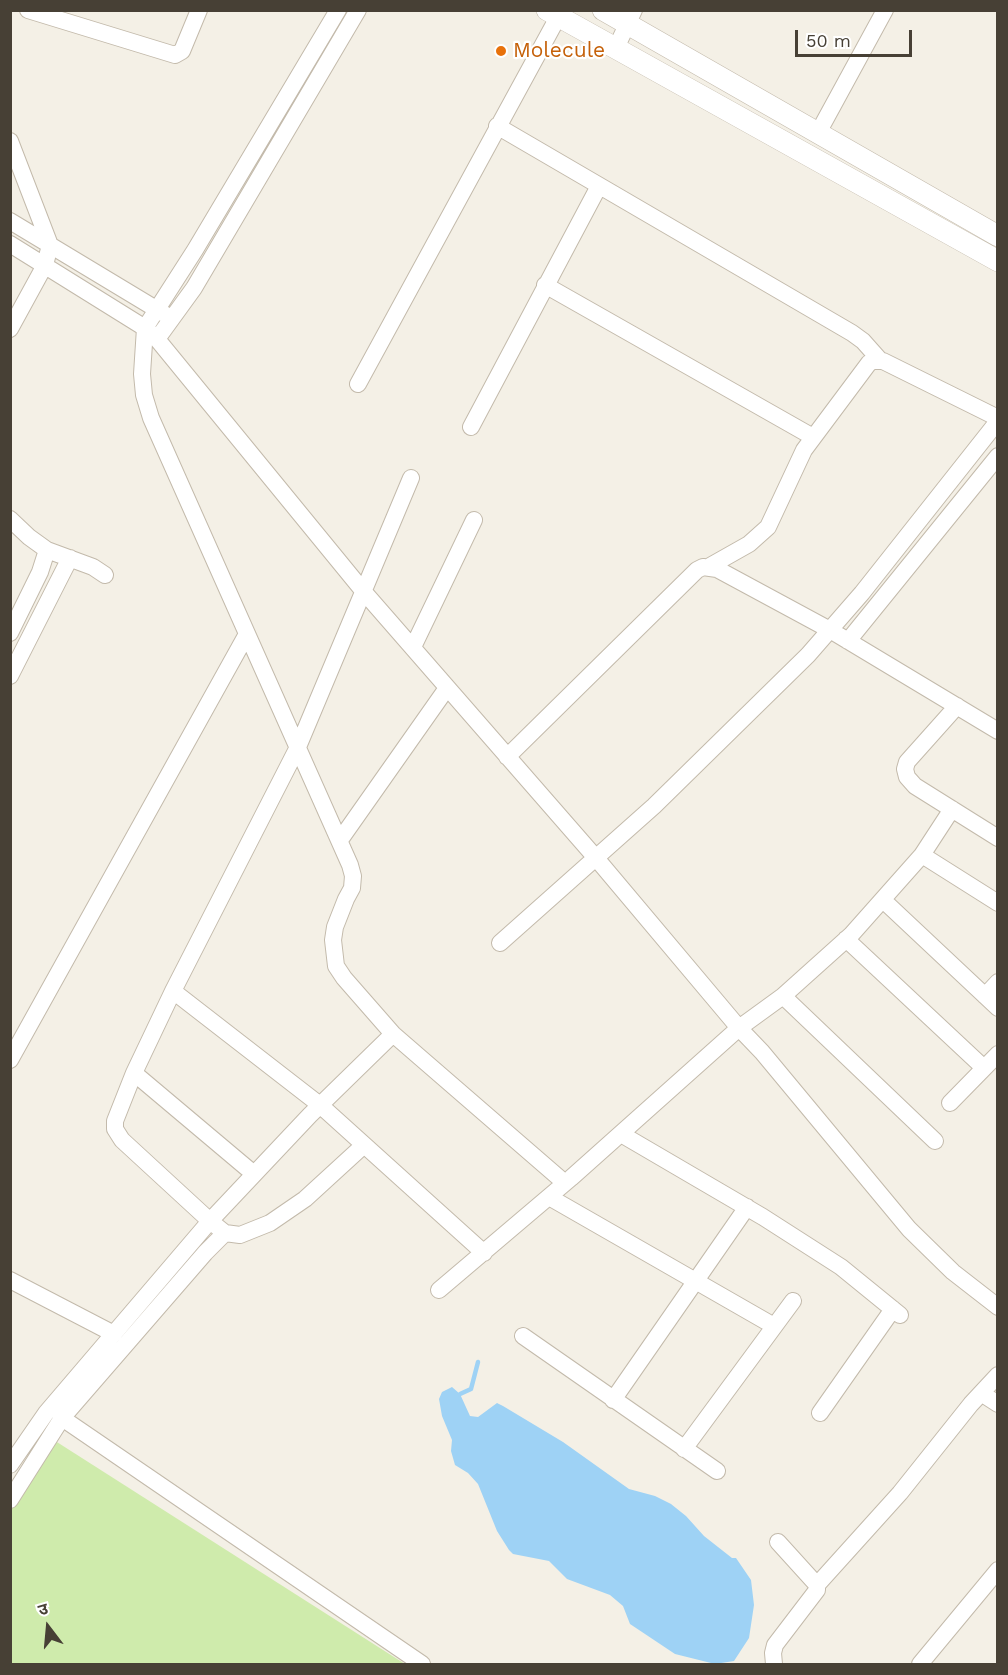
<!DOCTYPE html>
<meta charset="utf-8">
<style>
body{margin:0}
#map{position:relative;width:1008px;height:1675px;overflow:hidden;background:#f4f0e6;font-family:"Work Sans","Noto Sans Devanagari",sans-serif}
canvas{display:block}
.frame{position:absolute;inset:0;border:12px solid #474035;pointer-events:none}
.north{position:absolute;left:18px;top:1597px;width:60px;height:60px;-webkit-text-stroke:4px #fff;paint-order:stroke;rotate:344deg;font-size:16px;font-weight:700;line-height:24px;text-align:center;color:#474035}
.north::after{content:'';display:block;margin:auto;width:21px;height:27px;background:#474035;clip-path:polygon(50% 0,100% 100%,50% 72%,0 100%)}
.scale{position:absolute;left:795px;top:30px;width:117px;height:27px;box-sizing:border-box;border:3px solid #474035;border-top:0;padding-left:8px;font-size:18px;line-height:21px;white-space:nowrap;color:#474035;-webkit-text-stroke:4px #fff;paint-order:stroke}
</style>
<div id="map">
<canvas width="1008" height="1675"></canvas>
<div class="frame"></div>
<div class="north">उ</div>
<div class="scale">50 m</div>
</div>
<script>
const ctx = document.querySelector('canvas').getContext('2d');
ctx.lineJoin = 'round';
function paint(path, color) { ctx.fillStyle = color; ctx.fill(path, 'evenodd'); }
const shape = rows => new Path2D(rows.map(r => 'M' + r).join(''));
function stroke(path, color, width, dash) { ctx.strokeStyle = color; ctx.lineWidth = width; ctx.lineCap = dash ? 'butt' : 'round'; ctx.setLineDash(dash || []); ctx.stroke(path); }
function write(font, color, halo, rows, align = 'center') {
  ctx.font = font + ' "Work Sans",sans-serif'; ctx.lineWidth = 4.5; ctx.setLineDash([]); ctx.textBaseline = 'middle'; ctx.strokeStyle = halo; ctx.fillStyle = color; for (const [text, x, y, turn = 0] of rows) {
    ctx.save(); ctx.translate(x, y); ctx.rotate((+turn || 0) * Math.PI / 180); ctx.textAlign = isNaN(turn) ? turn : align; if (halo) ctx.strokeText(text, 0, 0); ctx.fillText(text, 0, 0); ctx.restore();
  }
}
paint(shape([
 [49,1437,405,1664,11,1664,10,1492]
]), '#cfebac');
paint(shape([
 [452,1387,460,1394,470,1416,478,1417,497,1403,503,1406,563,1442,629,1489,655,1496,671,1504,686,1516,704,1536,732,1558,736,1558,751,1580,754,1605,749,1638,734,1661,715,1664,675,1654,630,1624,623,1606,610,1595,567,1579,549,1561,513,1554,509,1550,497,1531,478,1484,468,1473,455,1465,451,1451,452,1440,442,1416,439,1399,442,1392]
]), '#9ed2f5');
stroke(shape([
 [460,1394,471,1389,478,1362]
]), '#9ed2f5', 4.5);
const minor = shape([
 [28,10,175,55,182,51,199,10],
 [338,10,195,250,145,328,142,374,144,395,151,418,350,865,353,876,352,888,346,899,335,927,333,940,336,966,344,978,393,1034,565,1183],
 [616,48,634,10],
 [497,126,852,333,863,341,879,359],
 [818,133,885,10],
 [10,141,50,245,45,265,10,329],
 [10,221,166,315],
 [10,244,145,328,157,339,364,592,596,858,739,1028,762,1052,909,1229,953,1272,998,1307],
 [545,285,813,437],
 [157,339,194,288,358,10],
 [358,384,558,17],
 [471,427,599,186],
 [10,519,29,537,47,550,93,567,105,575],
 [710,566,749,544,768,527,804,450,869,363,873,361,883,361,998,418],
 [10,633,40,572,47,550],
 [848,641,998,456],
 [413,647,474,520],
 [10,676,70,558],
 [957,706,907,762,905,769,907,777,915,786,998,838],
 [507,757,697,570,703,567,717,569,830,630,998,731],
 [340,840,447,688],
 [922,855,998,903],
 [883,900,998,1008],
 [846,939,984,1068],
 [500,943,654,806,808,655,862,593,998,421],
 [173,991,320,1105,484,1253],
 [783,996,935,1141],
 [985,996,998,982],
 [10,1060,247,634],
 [134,1073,254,1174],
 [950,1103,998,1054],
 [621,1134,763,1217,841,1267,900,1315],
 [364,1145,305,1199,270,1223,240,1235,225,1233,210,1221,122,1140,115,1129,115,1121,134,1073,173,991,298,747,411,478],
 [549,1197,774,1326],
 [10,1280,114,1334],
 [439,1290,571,1178,739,1028,783,996,851,935,922,855,952,809],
 [523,1336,717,1471],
 [981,1393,998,1404],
 [613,1400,747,1207],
 [820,1413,893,1309],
 [62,1418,422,1664],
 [684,1449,793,1301],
 [10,1465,46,1413,210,1221,310,1115,393,1034],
 [10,1500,62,1418,205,1253,225,1233],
 [778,1542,817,1585],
 [774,1664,773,1653,775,1645,817,1590,817,1585,900,1493,971,1404,998,1375],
 [920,1664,998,1570]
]);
const tertiary = shape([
 [547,10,998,261],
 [603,10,998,236]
]);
stroke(minor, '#c3baab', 18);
stroke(tertiary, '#c3baab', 22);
stroke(minor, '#fff', 16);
stroke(tertiary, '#fff', 21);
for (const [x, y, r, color] of [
 [501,51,6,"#e8710a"]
]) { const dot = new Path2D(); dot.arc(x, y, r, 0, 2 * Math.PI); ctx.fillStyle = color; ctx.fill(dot); stroke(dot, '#fff', 2); }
write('21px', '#c56008', '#fff', [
 ["Molecule",513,51]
], 'left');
</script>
